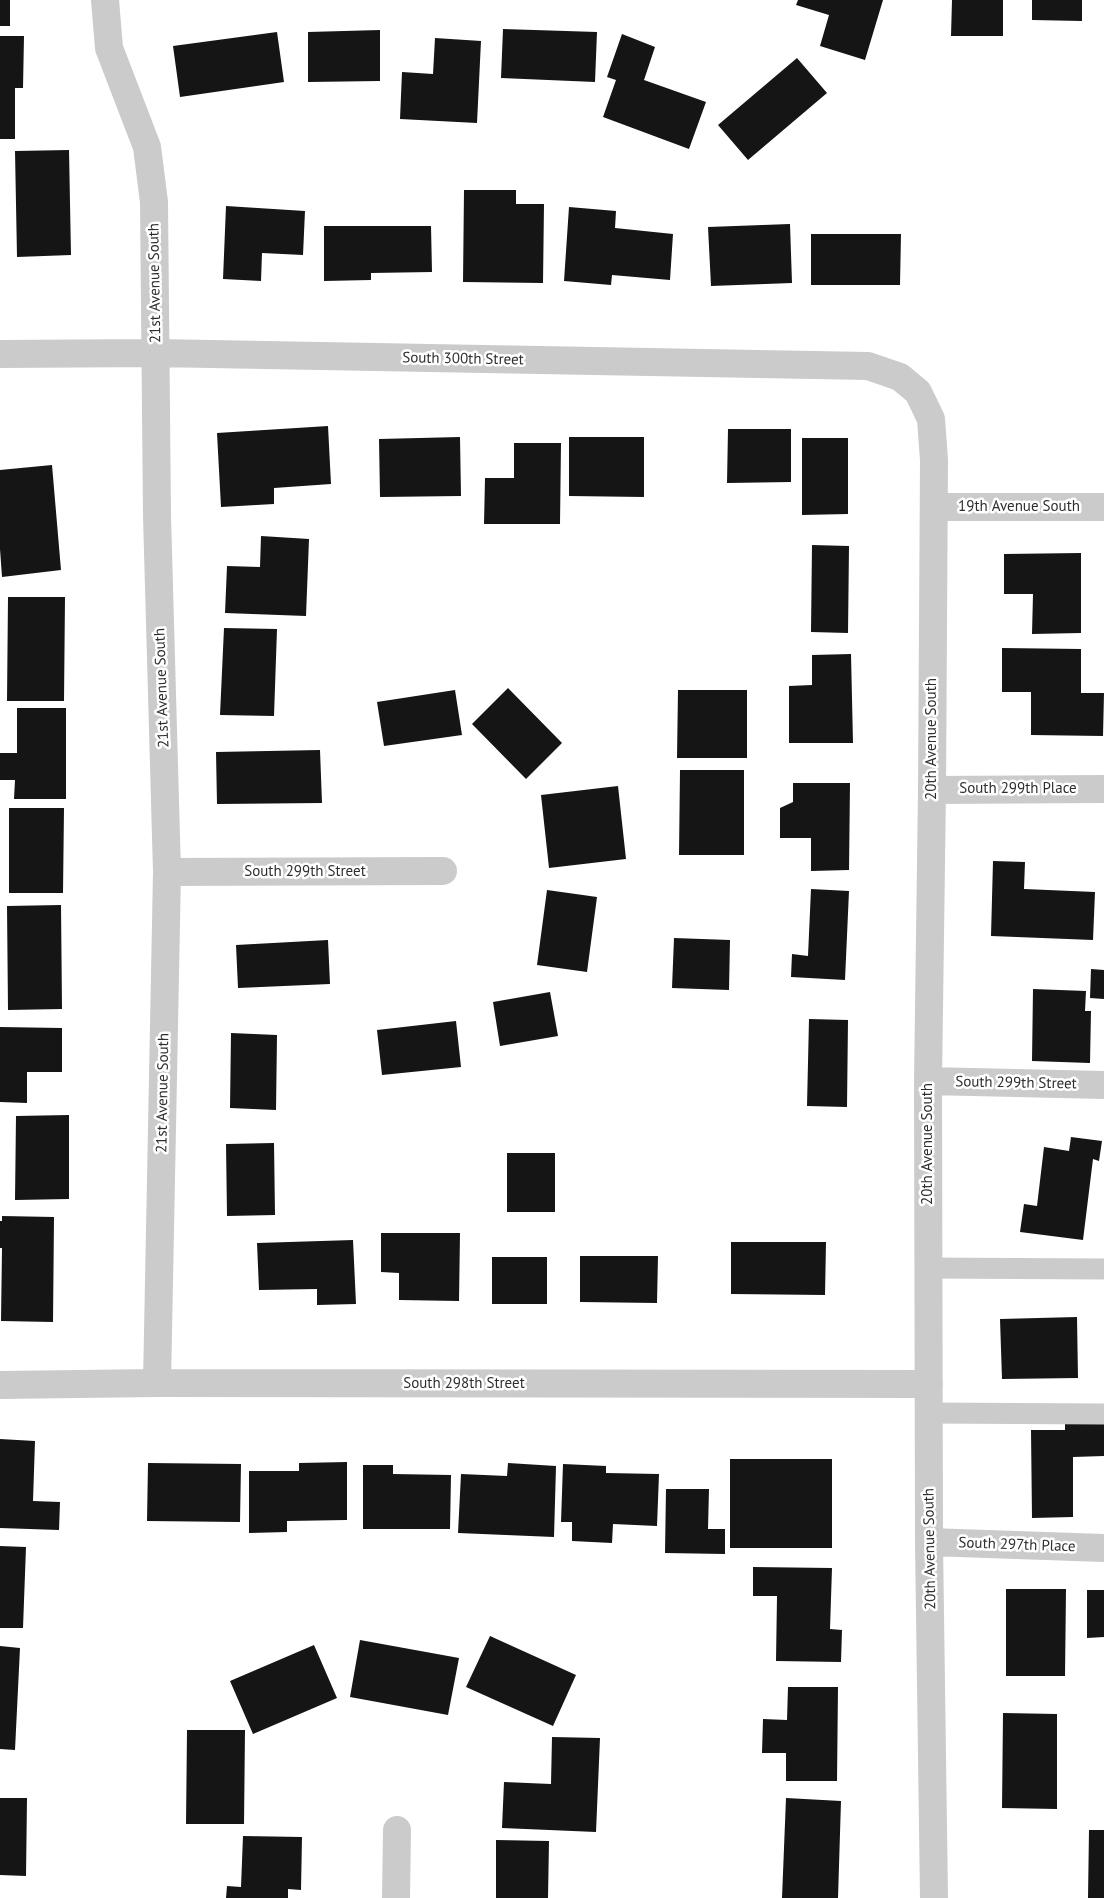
<!DOCTYPE html>
<style>
body{margin:0}
canvas{display:block;background:#fff}
</style>
<canvas width="1104" height="1898"></canvas>
<script>
const ctx = document.querySelector('canvas').getContext('2d');
ctx.lineJoin = 'round';
function paint(path, color) { ctx.fillStyle = color; ctx.fill(path, 'evenodd'); }
const shape = rows => new Path2D(rows.map(r => 'M' + r).join(''));
function stroke(path, color, width, dash) { ctx.strokeStyle = color; ctx.lineWidth = width; ctx.lineCap = dash ? 'butt' : 'round'; ctx.setLineDash(dash || []); ctx.stroke(path); }
function write(font, color, halo, rows, align = 'center') {
  ctx.font = font + ' "PT Sans",sans-serif'; ctx.lineWidth = 5; ctx.setLineDash([]); ctx.textBaseline = 'middle'; ctx.strokeStyle = halo; ctx.fillStyle = color; for (const [text, x, y, turn = 0] of rows) {
    ctx.save(); ctx.translate(x, y); ctx.rotate((+turn || 0) * Math.PI / 180); ctx.textAlign = isNaN(turn) ? turn : align; if (halo) ctx.strokeText(text, 0, 0); ctx.fillText(text, 0, 0); ctx.restore();
  }
}
paint(shape([
 [0,0,10,0,10,26,0,26],
 [798,0,883,0,865,60,820,46,829,15,796,5],
 [952,0,1003,0,1003,36,951,36],
 [1032,0,1082,0,1082,21,1032,20],
 [503,29,597,32,595,82,501,78],
 [380,30,380,81,308,82,308,32],
 [277,32,284,82,180,97,173,46],
 [622,34,655,47,644,80,706,102,689,149,603,117,616,80,607,77],
 [0,36,24,36,23,88,15,88,15,139,0,139],
 [435,38,481,41,477,123,400,119,402,72,433,74],
 [797,58,827,93,748,160,718,125],
 [69,150,71,255,17,257,15,151],
 [464,190,516,190,516,204,544,204,543,283,463,282],
 [226,206,305,211,303,255,262,253,261,281,223,279],
 [569,207,616,211,615,228,673,234,670,280,612,275,611,285,564,281],
 [790,224,792,283,711,286,708,227],
 [324,226,431,226,432,272,371,273,371,280,324,281],
 [811,234,901,234,900,285,811,285],
 [328,426,331,484,274,488,274,504,221,507,217,433],
 [728,429,791,429,791,482,727,483],
 [460,437,461,496,380,497,379,439],
 [569,437,644,437,644,497,569,496],
 [802,438,848,438,848,514,802,515],
 [514,443,561,443,560,524,484,524,485,478,514,478],
 [52,465,61,570,2,577,0,549,0,470],
 [261,536,309,539,306,616,225,613,227,566,260,567],
 [812,545,849,546,848,633,811,632],
 [1081,553,1081,633,1032,634,1033,594,1004,594,1004,554],
 [8,597,65,597,64,701,7,701],
 [224,628,277,629,274,716,220,715],
 [1002,648,1081,649,1081,693,1104,693,1103,736,1031,735,1031,692,1002,692],
 [851,654,853,743,789,743,789,686,812,685,812,655],
 [508,688,562,743,526,779,472,724],
 [455,690,462,735,384,746,377,702],
 [678,690,747,690,747,758,677,758],
 [17,708,66,708,66,799,14,799,15,780,0,780,0,753,17,753],
 [320,750,322,803,217,804,216,752],
 [680,770,744,770,744,855,679,855],
 [793,783,850,783,849,870,811,871,811,838,780,838,780,808,793,802],
 [618,786,626,859,549,868,541,795],
 [9,808,64,808,63,893,9,893],
 [993,861,1025,862,1024,889,1095,892,1093,940,991,936],
 [811,889,849,891,845,980,791,977,792,954,808,956],
 [547,890,597,897,587,972,537,965],
 [61,905,62,1009,8,1010,7,906],
 [674,938,730,940,729,990,672,988],
 [328,940,330,984,238,988,236,945],
 [1091,969,1104,970,1104,999,1090,998],
 [1033,989,1086,991,1085,1011,1091,1011,1090,1063,1032,1061],
 [550,992,558,1036,500,1046,493,1002],
 [809,1019,848,1020,847,1107,807,1106],
 [456,1021,461,1067,382,1075,377,1030],
 [0,1027,62,1028,62,1072,27,1072,27,1103,0,1102],
 [231,1033,277,1035,276,1110,230,1108],
 [69,1115,69,1199,15,1200,16,1116],
 [1071,1137,1102,1141,1099,1161,1093,1159,1083,1240,1020,1232,1024,1204,1037,1206,1044,1147,1069,1151],
 [274,1143,275,1215,227,1216,226,1144],
 [507,1153,555,1153,555,1212,507,1212],
 [2,1216,54,1217,53,1322,1,1321,2,1248,0,1248,0,1221,2,1221],
 [381,1233,460,1233,459,1301,399,1300,399,1273,381,1272],
 [353,1240,356,1304,317,1305,317,1289,259,1290,257,1243],
 [731,1242,826,1242,825,1295,731,1294],
 [580,1256,658,1256,657,1303,580,1302],
 [492,1257,547,1257,547,1304,492,1304],
 [1077,1317,1078,1378,1002,1379,1000,1319],
 [1065,1423,1104,1423,1104,1456,1073,1457,1073,1517,1032,1518,1031,1430,1065,1430],
 [0,1439,35,1441,33,1501,60,1502,59,1530,0,1528],
 [730,1459,832,1459,832,1548,730,1548],
 [347,1462,347,1520,287,1521,287,1532,249,1533,249,1471,299,1471,299,1463],
 [148,1463,241,1464,240,1522,147,1521],
 [508,1463,556,1466,554,1537,458,1533,461,1474,507,1476],
 [563,1464,606,1466,606,1473,659,1474,657,1526,613,1524,612,1543,572,1541,572,1522,561,1522],
 [363,1465,393,1465,393,1474,451,1475,450,1529,363,1529],
 [666,1489,709,1489,708,1529,725,1529,725,1554,665,1553],
 [0,1546,26,1547,23,1628,0,1628],
 [753,1567,832,1568,830,1629,842,1630,841,1662,776,1661,777,1596,753,1596],
 [1006,1589,1066,1589,1065,1676,1006,1676],
 [1087,1590,1104,1590,1104,1637,1087,1638],
 [490,1636,576,1675,553,1726,466,1687],
 [360,1640,459,1658,448,1715,350,1697],
 [314,1645,337,1698,253,1734,230,1681],
 [0,1646,20,1648,15,1750,0,1749],
 [788,1687,838,1687,837,1781,786,1781,786,1753,762,1753,763,1719,787,1720],
 [1003,1713,1057,1714,1057,1809,1002,1808],
 [187,1730,245,1730,244,1824,186,1824],
 [552,1737,600,1738,596,1832,502,1828,504,1782,551,1784],
 [0,1798,27,1798,26,1876,0,1875],
 [786,1798,841,1801,838,1898,782,1898],
 [1089,1830,1104,1830,1104,1898,1088,1898],
 [243,1836,302,1837,301,1890,288,1889,288,1898,226,1898,227,1886,241,1887],
 [496,1840,549,1841,548,1898,496,1898]
]), '#151515');
stroke(shape([
 [928,1268,1104,1269],
 [929,1413,1104,1414]
]), '#cbcbcb', 21);
stroke(shape([
 [105,0,109,48,147,147,154,202,157,516,167,872,157,1383],
 [0,354,156,353,868,366,900,377,918,392,931,419,934,460,932,790,928,1081,929,1542,934,1898],
 [934,507,1104,507],
 [932,790,1104,789],
 [167,872,443,871],
 [928,1081,1104,1085],
 [0,1385,157,1383,929,1384],
 [929,1542,1104,1548],
 [396,1898,397,1830]
]), '#cbcbcb', 28);
write('15px', '#2e2e2e', '#fff', [
 ["21st Avenue South",155,283,-91],
 ["South 300th Street",463,359,1],
 ["19th Avenue South",1019,507],
 ["21st Avenue South",162,688,-92],
 ["20th Avenue South",932,739,-90],
 ["South 299th Place",1018,789],
 ["South 299th Street",305,872],
 ["South 299th Street",1016,1083,1],
 ["21st Avenue South",163,1093,-89],
 ["20th Avenue South",928,1144,-90],
 ["South 298th Street",464,1384],
 ["South 297th Place",1017,1545,2],
 ["20th Avenue South",930,1549,-91]
]);
</script>
